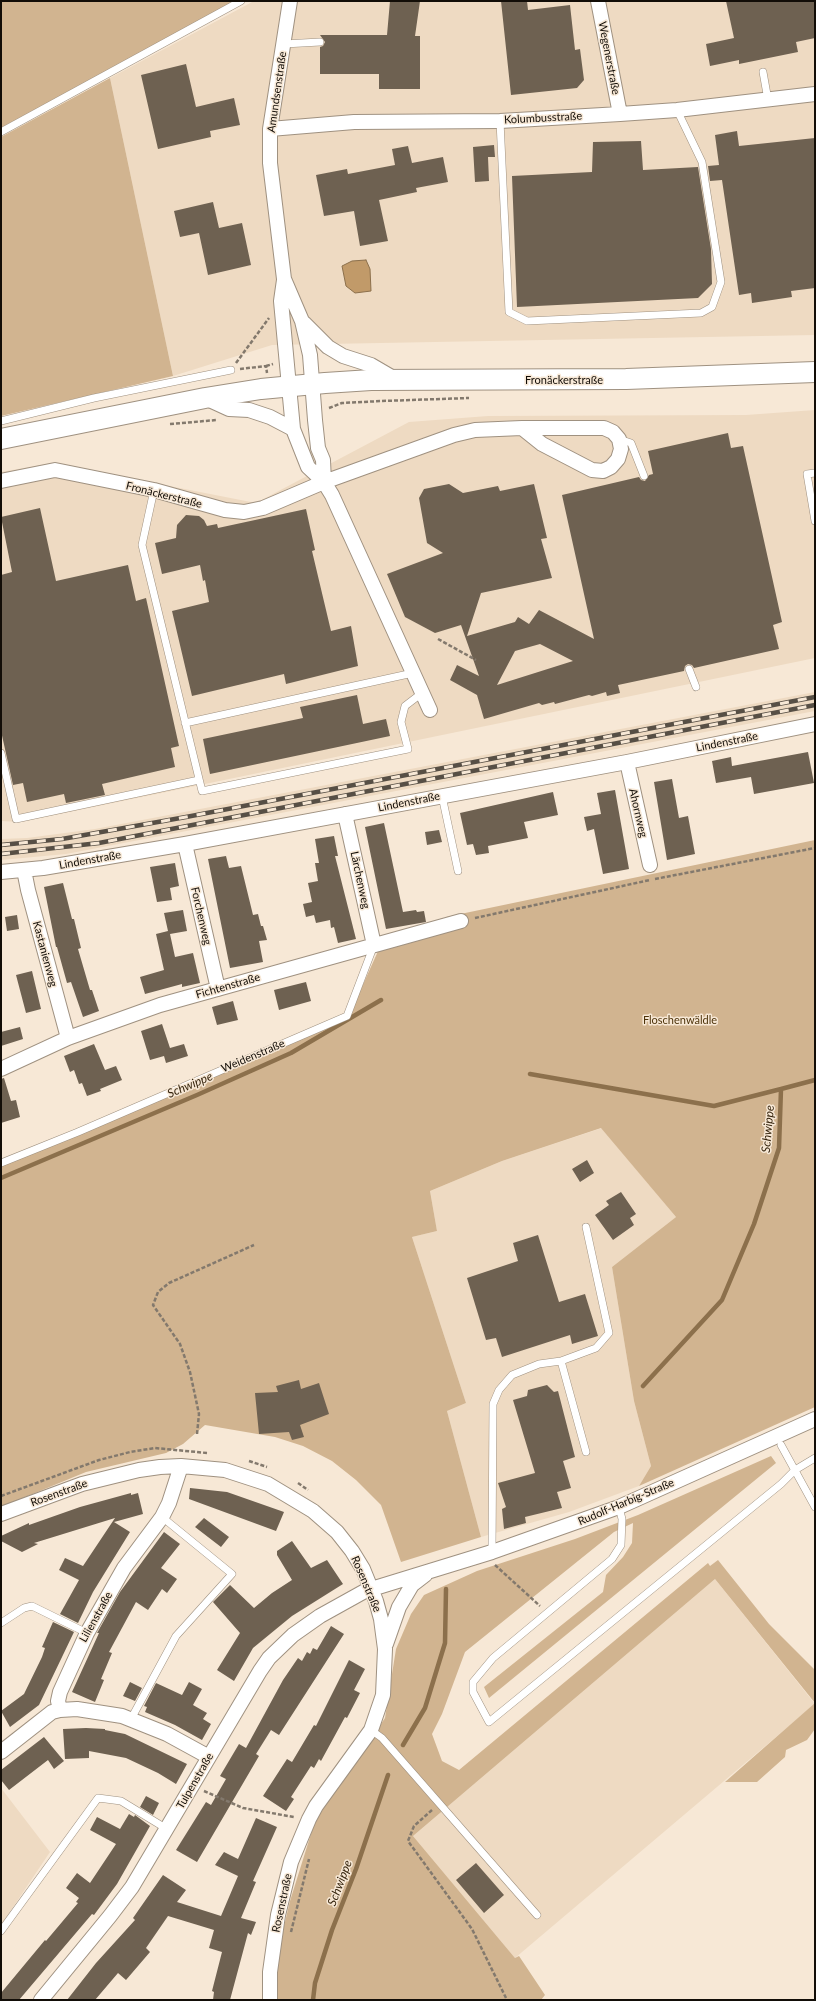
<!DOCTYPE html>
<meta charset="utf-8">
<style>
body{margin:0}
#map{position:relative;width:816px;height:2001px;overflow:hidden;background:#f7e8d6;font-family:Lato,sans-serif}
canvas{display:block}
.frame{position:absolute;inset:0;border:2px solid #120d07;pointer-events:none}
</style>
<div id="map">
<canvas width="816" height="2001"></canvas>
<div class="frame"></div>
</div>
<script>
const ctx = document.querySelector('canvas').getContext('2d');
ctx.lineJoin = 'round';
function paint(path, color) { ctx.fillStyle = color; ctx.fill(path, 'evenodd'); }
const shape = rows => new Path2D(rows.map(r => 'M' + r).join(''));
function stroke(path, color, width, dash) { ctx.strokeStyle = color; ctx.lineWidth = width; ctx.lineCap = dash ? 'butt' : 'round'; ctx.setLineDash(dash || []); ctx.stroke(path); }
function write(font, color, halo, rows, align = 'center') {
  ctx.font = font + ' Lato,sans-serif'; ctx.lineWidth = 3; ctx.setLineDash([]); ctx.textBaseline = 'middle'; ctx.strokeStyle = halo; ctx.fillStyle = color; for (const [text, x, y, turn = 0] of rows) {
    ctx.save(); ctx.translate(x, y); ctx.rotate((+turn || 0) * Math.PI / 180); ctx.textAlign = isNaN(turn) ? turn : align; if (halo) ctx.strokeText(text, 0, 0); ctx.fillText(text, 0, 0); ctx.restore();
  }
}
paint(shape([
 [254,1,815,1,815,335,272,345,173,376,110,78],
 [815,410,815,658,21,822,1,821,1,472,52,463,256,503,409,422,488,416,746,415],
 [815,692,815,711,66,854,1,860,1,839,27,838,95,829],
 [602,1128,676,1217,612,1267,634,1401,651,1466,639,1486,569,1512,481,1537,447,1411,466,1403,412,1237,437,1231,430,1191,502,1161],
 [715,1579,815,1704,515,1958,413,1836],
 [1,1788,50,1852,1,1925]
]), '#eedac2');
paint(shape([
 [1,1,235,1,1,128],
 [110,78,173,376,1,416,1,137],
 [815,840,815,1407,639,1486,651,1466,634,1401,612,1267,676,1217,601,1128,502,1161,430,1191,437,1231,412,1237,466,1403,447,1411,481,1537,401,1562,381,1505,356,1480,332,1461,303,1446,275,1437,205,1425,183,1444,166,1453,86,1472,1,1507,1,1166,347,1020,379,949,441,925,446,917],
 [771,1456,776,1463,489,1698,484,1687,603,1592,606,1575,623,1557,632,1543,633,1523,614,1532,465,1652,442,1714,432,1734,442,1761,459,1770,708,1563,710,1566,718,1560,769,1624,815,1670,815,1729,807,1740,786,1750,785,1757,757,1782,725,1782,815,1703,715,1579,413,1836,515,1958,519,1956,545,1995,541,2000,275,2000,276,1976,284,1926,290,1901,315,1821,385,1718,396,1649,411,1614,424,1595,477,1571,575,1539,638,1515]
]), '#d1b490');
const water = shape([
 [366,260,370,269,371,291,355,293,346,286,342,266,352,261,366,260]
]);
paint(water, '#c19a69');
stroke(water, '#8c704c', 1);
stroke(shape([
 [530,1074,714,1106,781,1089,779,1148,754,1224,722,1300,643,1386],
 [781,1089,815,1080],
 [1,1178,197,1095,291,1053,381,1000],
 [403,1745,425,1708,445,1643,446,1589],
 [313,2000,315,1983,332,1930,356,1869,388,1775]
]), '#8c704c', 4.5);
paint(shape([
 [390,1,420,1,415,36,420,36,420,89,379,89,379,74,320,74,320,47,323,46,325,42,320,35,387,35],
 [501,1,527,1,528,10,570,5,575,50,580,49,584,80,577,88,511,95],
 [726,1,815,1,815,38,796,42,798,52,739,64,739,60,710,66,706,44,734,38],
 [186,64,196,107,234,98,240,125,210,131,211,137,158,149,141,75],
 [737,131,739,146,815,138,815,288,791,291,792,297,752,303,751,293,739,295,722,180,710,181,708,166,719,165,715,135],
 [641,141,643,170,698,167,711,249,712,284,698,298,517,307,512,176,592,172,593,142],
 [494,145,495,157,488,157,489,181,475,182,473,147],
 [408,146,412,163,443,157,448,182,416,188,417,192,379,200,388,241,360,246,354,211,324,216,316,175,347,169,348,174,395,165,392,149],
 [213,202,219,228,242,223,251,265,208,275,199,233,180,237,174,211],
 [728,433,731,448,743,446,782,622,773,625,779,649,694,668,692,665,688,664,685,666,684,671,618,685,620,693,607,696,606,692,592,696,589,695,555,704,554,702,542,705,539,703,484,719,477,695,450,680,457,665,479,676,461,625,435,633,405,617,387,574,443,553,427,543,419,498,424,489,449,484,463,493,498,486,500,491,534,484,547,538,541,539,552,578,481,593,467,636,515,622,518,617,529,624,539,610,594,639,562,495,639,477,641,480,645,481,649,475,653,474,648,451],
 [540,644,573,661,497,685,515,651],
 [40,508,56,581,128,565,136,601,146,598,179,746,171,748,175,767,102,784,105,795,66,803,64,794,27,802,23,783,13,785,1,731,1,575,12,572,1,517],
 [306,509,315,550,312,551,331,631,351,626,358,666,286,684,284,674,192,696,172,611,209,602,205,580,203,581,200,565,162,574,155,543,176,538,177,525,186,515,199,516,204,520,207,526,217,524,218,528],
 [357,695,363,724,386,719,390,736,210,774,203,739,303,718,300,707],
 [808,752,814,783,754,794,751,777,716,783,712,761,731,757,732,766],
 [672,779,679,818,688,816,695,854,667,860,654,782],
 [615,790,629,869,603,874,594,829,587,831,584,817,601,814,597,793],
 [553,792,558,815,524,822,528,838,488,846,489,853,476,855,473,844,467,845,460,813],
 [384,823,403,912,416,910,417,912,424,911,426,922,386,929,365,827],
 [439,830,442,842,427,845,425,832],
 [334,836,338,856,335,856,356,939,338,943,334,927,331,928,330,920,316,923,314,915,306,917,303,904,312,902,308,883,318,881,315,863,319,863,315,839],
 [226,856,229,868,241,866,253,915,258,914,261,926,263,926,267,940,259,941,263,962,230,968,208,859],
 [175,863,179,886,170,888,172,900,157,902,150,867],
 [63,883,72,919,74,919,81,948,78,949,90,990,92,990,99,1011,83,1017,71,982,67,983,57,947,56,947,44,887],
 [183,910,187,931,170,934,175,957,193,953,200,983,182,987,182,984,145,994,140,977,164,970,156,934,168,931,164,913],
 [17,915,19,929,7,931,5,917],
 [32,971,41,1009,26,1013,16,975],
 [306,982,311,1001,279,1010,274,990],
 [233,1001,238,1020,217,1025,212,1007],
 [162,1024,170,1048,184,1044,188,1056,166,1063,164,1056,150,1060,141,1031],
 [20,1027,23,1039,1,1046,1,1032],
 [94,1044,105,1070,116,1066,122,1080,100,1089,101,1091,87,1096,82,1083,79,1084,74,1070,70,1072,64,1056],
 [4,1078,11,1101,16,1100,20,1117,1,1123,1,1079],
 [587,1160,594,1173,580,1182,572,1169],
 [621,1192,636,1214,630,1218,634,1225,613,1240,595,1215,609,1205,606,1201],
 [538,1235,559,1302,585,1294,598,1336,572,1344,570,1335,502,1357,496,1338,486,1340,467,1278,518,1261,513,1243],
 [299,1380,301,1389,319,1383,329,1414,300,1425,304,1437,292,1440,289,1432,259,1434,255,1393,278,1392,276,1386],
 [547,1385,554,1392,558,1391,575,1457,563,1461,571,1488,557,1492,562,1508,525,1517,526,1523,504,1529,502,1509,506,1507,498,1483,535,1473,513,1400,527,1396,528,1390],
 [190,1488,227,1492,284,1512,276,1531,189,1499],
 [131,1493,131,1495,138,1493,143,1514,114,1522,130,1532,93,1592,78,1623,60,1614,79,1580,59,1570,65,1558,83,1566,115,1518,34,1543,38,1544,22,1552,1,1541,1,1536,29,1523,29,1525,80,1507],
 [204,1518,229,1537,221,1547,195,1527],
 [164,1532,180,1544,161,1568,177,1579,167,1593,162,1589,148,1610,136,1602,109,1652,112,1653,101,1679,104,1680,95,1702,72,1692,99,1633,97,1633,120,1592],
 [292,1541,311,1568,327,1560,343,1584,292,1616,253,1648,234,1681,217,1670,240,1633,213,1602,230,1585,254,1608,272,1593,292,1580,277,1555,277,1551],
 [53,1622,74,1632,39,1705,10,1727,1,1711,24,1694,42,1657,45,1648,42,1647],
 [331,1626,344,1634,279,1735,271,1730,256,1754,259,1756,197,1862,176,1850,206,1802,211,1805,226,1779,220,1776,239,1744,246,1748,283,1680,298,1658,302,1661,307,1652,310,1654,313,1648,317,1650],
 [349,1660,365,1669,354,1690,360,1693,347,1718,345,1717,321,1761,319,1759,314,1768,311,1766,291,1797,294,1799,286,1811,263,1796,287,1759,292,1762,314,1725,316,1726],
 [130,1682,142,1688,135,1701,123,1696],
 [189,1682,202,1689,193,1705,207,1713,203,1719,211,1724,202,1740,175,1725,145,1712,147,1707,144,1706,156,1683,182,1695],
 [86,1728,105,1729,105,1730,125,1734,187,1764,176,1784,158,1773,126,1758,89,1751,89,1758,65,1759,63,1729],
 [44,1737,64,1761,54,1769,48,1760,9,1790,1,1780,1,1770],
 [146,1796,159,1803,153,1815,140,1807],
 [129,1814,134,1817,135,1815,150,1826,117,1884,94,1915,92,1914,19,2000,1,2000,1,1993,45,1940,46,1941,78,1903,76,1902,79,1898,66,1888,77,1873,90,1883,116,1844,90,1830,97,1817,120,1829],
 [256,1818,277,1827,253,1881,256,1882,241,1918,256,1922,251,1935,248,1933,230,2000,213,2000,214,1992,212,1991,222,1952,209,1948,214,1930,168,1916,146,1948,150,1952,126,1980,118,1973,95,2000,67,2000,96,1963,135,1920,133,1918,163,1875,186,1890,177,1902,221,1916,238,1876,215,1865,224,1852,238,1859],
 [476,1863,504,1895,484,1913,456,1880]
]), '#6e6151');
const lane = shape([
 [284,44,320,42],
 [763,72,768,100],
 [500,121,509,312,527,321,701,313,712,307,721,282,702,162,677,110],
 [1,132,241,1],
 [1,421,94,398,231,370],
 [619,439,631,443,644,476],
 [815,473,807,474,815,521],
 [154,490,142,545,202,791,408,749,401,722,405,706,422,693],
 [689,669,696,687],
 [185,723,413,673],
 [1,753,16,819,199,780],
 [442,796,458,871],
 [1,1163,78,1132,347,1016,374,945],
 [561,1361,596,1348,609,1333,586,1227],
 [781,1445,815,1507],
 [619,1507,622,1519,621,1545,612,1559,493,1658,473,1682,473,1692,489,1722,781,1484,795,1470,815,1458],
 [492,1552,493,1404,499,1390,512,1375,539,1364,561,1361,586,1452],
 [1,1623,24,1608,32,1606,87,1633],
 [131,1719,176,1636,232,1574,162,1517],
 [371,1730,382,1738,537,1915],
 [1,1931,98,1798,121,1801,167,1829]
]);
const street = shape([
 [290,1,270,129,270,163,284,279,302,321,310,355,315,420,318,448,323,460,324,482],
 [598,1,620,114],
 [270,129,354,122,500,121,620,114,677,110,815,94],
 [284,280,281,301,293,429,308,467,324,482,332,495,430,710],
 [304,323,328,347,343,356,371,365,395,379],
 [205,398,229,409,249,410,270,417,293,429],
 [1,481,55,470,154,490,225,510,244,512,263,508,324,482,454,435,475,430,522,428,542,444,592,470,603,471,611,467,618,459,621,449,619,439,613,432,604,428,522,428],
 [627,762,650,865],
 [345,814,374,945],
 [185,844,218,989],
 [24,870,28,890,68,1038],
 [1,872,43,868,185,844,627,762,815,724],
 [1,1069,68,1038,160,1005,461,921],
 [1,1514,82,1484,139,1470,160,1467,181,1466,225,1470,268,1484,313,1511,337,1532,352,1551,363,1569,376,1601,381,1619,385,1649,383,1695,371,1730,316,1806,309,1819,291,1862,278,1915,270,1972,270,2000],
 [386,1644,399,1607,412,1585,425,1575],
 [60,1710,77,1709,122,1716,167,1734,209,1757],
 [1,1752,52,1712,60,1710,58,1701,60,1692,87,1633,124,1568,162,1517,169,1503,181,1466],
 [41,2000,110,1916,132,1887,260,1671,269,1658,293,1635,320,1616,365,1591,492,1552,619,1507,815,1419]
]);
const secondary = shape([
 [1,439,205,398,261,389,325,383,371,380,626,379,815,372]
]);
stroke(lane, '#9f9180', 8);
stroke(street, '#9f9180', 16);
stroke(secondary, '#9f9180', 22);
stroke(shape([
 [236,363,269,318],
 [266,366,273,364],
 [240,369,266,366,267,373],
 [329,408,342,403,382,401,469,398],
 [170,424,217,420],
 [438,639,476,660],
 [655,879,815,848],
 [475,918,650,880],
 [197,1434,199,1414,190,1372,180,1344,153,1305,158,1292,169,1283,254,1245],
 [249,1461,267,1467],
 [298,1483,308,1490],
 [1,1496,99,1460,130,1452,155,1448,207,1453],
 [495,1565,540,1606],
 [204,1791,243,1808,294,1817],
 [432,1810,414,1826,408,1841,472,1929,507,2000],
 [291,1932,309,1859]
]), '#83796d', 2.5, [4, 2]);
stroke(lane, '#fff', 7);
stroke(street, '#fff', 14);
stroke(secondary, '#fff', 20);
const rail = shape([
 [1,845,62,839,186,817,815,697],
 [1,854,99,843,815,705]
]);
stroke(rail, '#574f45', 4.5);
stroke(rail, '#f7e8d6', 3, [9]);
write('11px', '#120d07', '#f7e8d6', [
 ["Wegenerstraße",609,58,79],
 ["Amundsenstraße",277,92,-82],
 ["Kolumbusstraße",543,118,-3],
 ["Fronäckerstraße",564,380],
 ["Fronäckerstraße",164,495,14],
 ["Lindenstraße",727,742,-11],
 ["Lindenstraße",409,802,-11],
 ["Ahornweg",638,813,77],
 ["Lindenstraße",90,860,-10],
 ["Lärchenweg",360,880,78],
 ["Forchenweg",201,916,77],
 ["Kastanienweg",45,954,75],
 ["Fichtenstraße",228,986,-16],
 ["Weidenstraße",253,1056,-23],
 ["Rosenstraße",59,1493,-20],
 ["Rudolf-Harbig-Straße",626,1502,-23],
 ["Rosenstraße",366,1584,67],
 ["Lilienstraße",96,1617,-61],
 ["Tulpenstraße",195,1781,-60],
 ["Rosenstraße",282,1903,-78]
]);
write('11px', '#4d330a', '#f7e8d6', [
 ["Floschenwäldle",680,1020]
]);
write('italic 12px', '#37260f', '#f7e8d6', [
 ["Schwippe",190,1085,-23],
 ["Schwippe",768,1129,-85],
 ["Schwippe",340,1883,-69]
]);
</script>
